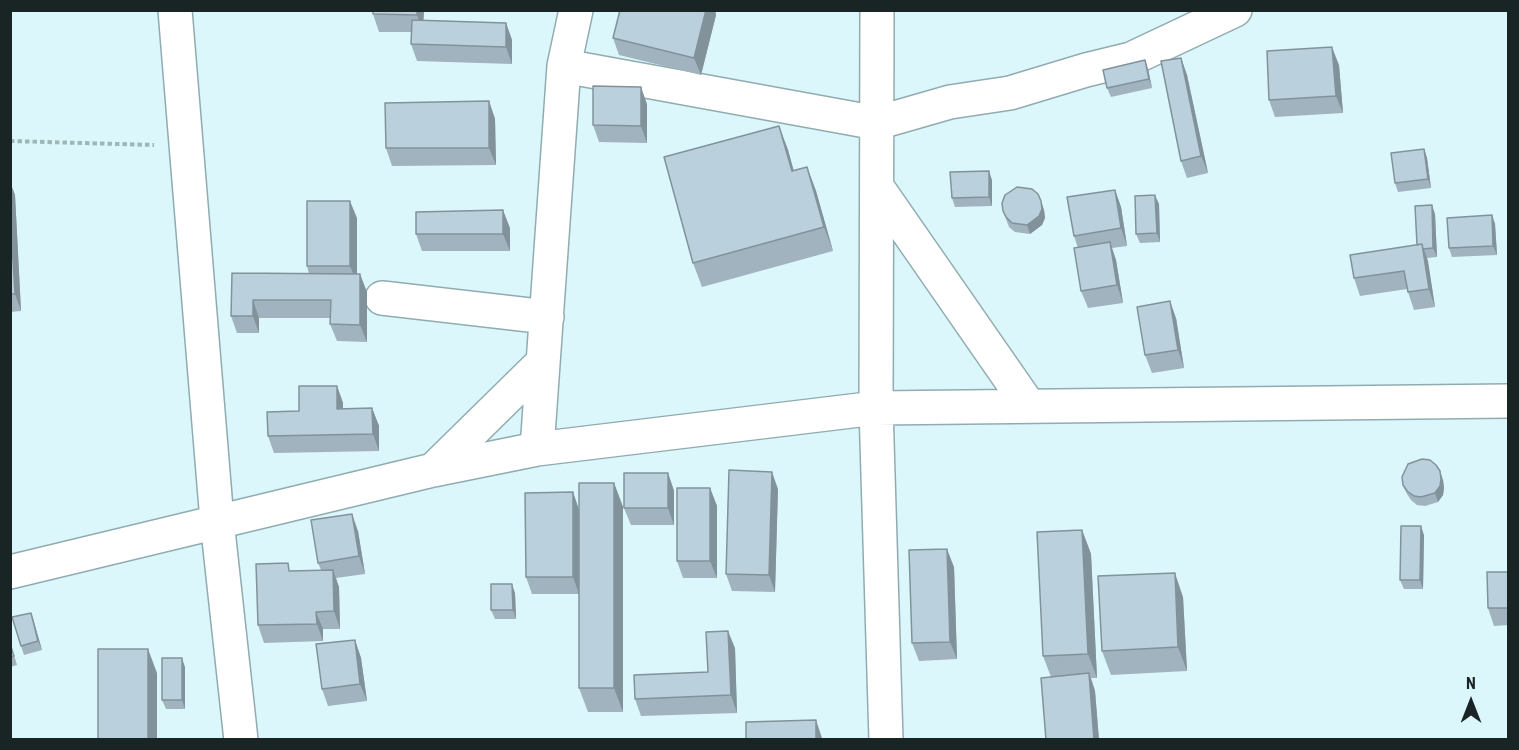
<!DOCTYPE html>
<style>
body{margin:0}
#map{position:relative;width:1519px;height:750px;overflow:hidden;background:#dbf7fb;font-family:"Roboto Condensed",sans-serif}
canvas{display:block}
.frame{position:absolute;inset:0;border:12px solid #192425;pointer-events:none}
.north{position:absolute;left:1441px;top:672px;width:60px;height:60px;-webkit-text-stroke:4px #dbf7fb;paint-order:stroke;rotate:0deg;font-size:16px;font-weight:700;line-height:24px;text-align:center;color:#192425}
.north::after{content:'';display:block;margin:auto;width:21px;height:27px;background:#192425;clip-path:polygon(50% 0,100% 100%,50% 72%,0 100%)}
</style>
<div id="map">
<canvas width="1519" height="750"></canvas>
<div class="frame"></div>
<div class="north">N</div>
</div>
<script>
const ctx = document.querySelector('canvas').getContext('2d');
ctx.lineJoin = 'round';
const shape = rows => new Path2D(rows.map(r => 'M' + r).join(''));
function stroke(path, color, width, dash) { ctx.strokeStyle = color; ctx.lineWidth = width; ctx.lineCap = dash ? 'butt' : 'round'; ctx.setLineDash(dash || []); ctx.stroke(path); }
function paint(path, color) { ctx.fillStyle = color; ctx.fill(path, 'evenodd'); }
const minor = shape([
 [175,10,217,521,241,740],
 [877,10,876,408,886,740],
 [564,66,877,123,950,102,1010,93,1086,70,1131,59,1235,10],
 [877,187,1029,406],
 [382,298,547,317],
 [537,449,564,66,576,10],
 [433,470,543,362],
 [10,572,433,470,537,449,876,408,1508,401]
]);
stroke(minor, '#91acb0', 36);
stroke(shape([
 [10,141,154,145]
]), '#9fb6b9', 4, [4.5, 3]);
stroke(minor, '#fff', 33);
paint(shape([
 [424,10,423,20,506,23,512,40,512,64,417,61,411,44,411,32,379,32,373,14],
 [620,10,715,10,716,15,701,75,619,55,613,38],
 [1181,58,1187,75,1208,173,1187,178,1181,161],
 [1339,65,1343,113,1275,117,1269,100],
 [1148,69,1152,88,1111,97,1107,88],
 [489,101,495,119,496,165,392,166,386,148],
 [647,104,647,143,599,142,593,125],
 [779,126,788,150,794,171,807,167,816,191,833,251,702,287,693,263],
 [1424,149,1427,158,1431,188,1398,192,1395,183],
 [992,180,992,206,955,207,952,198],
 [10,182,15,195,21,311,10,312],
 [1115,190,1121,207,1127,246,1112,248,1116,260,1123,303,1088,308,1081,291,1078,248,1074,236],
 [1041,201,1044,210,1045,218,1042,225,1030,234,1015,232,1009,227,1003,211],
 [1159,204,1160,242,1140,243,1136,234],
 [1435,214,1437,257,1427,258,1435,307,1414,310,1407,289,1360,296,1354,278,1417,245],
 [1492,215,1495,224,1497,255,1452,257,1449,248],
 [357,218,357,274,367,292,367,342,337,341,330,324,330,318,259,318,259,333,237,333,231,316,232,273,309,274,307,266],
 [510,228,510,251,422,251,416,234],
 [1176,318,1184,368,1152,373,1145,355],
 [337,386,343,403,343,409,372,408,379,426,379,451,274,453,268,436,299,411],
 [668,473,674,491,674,525,631,525,624,508],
 [1443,480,1444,488,1443,495,1438,502,1425,506,1417,505,1411,500,1407,494,1403,485],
 [614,483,623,507,623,712,588,712,579,688],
 [710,488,717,506,717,578,683,578,677,561],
 [778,489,775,592,732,591,726,574],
 [573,492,579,510,579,594,532,594,526,577],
 [1082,530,1091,554,1097,678,1091,678,1095,691,1099,740,1046,740,1051,677,1043,656],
 [358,531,365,574,336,578,339,587,340,629,323,629,323,641,264,643,258,625,291,571,321,570,318,563],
 [1424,535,1423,589,1404,589,1400,580],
 [954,567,957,659,919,661,912,643],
 [1509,572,1509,625,1494,626,1488,608],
 [515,593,516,619,495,619,491,610],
 [1183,597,1187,671,1111,675,1102,651],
 [31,613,42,650,24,655,21,646],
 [355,640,361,658,367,701,328,706,322,689],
 [10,641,17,665,10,667],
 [735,648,737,713,641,716,635,699,708,672],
 [185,667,185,709,166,709,162,700]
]), '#a0b3be');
paint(shape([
 [417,10,424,10,423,33,417,15],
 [706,10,715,10,716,15,701,75,694,58],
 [506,23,512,40,512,64,506,47],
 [1332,47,1339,65,1343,113,1336,96],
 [1181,58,1187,75,1208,173,1201,156],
 [1145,60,1148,69,1152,88,1149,79],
 [641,87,647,104,647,143,641,126],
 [489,101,495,119,496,165,489,148],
 [779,126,788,150,800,195,792,171],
 [1424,149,1427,158,1431,188,1428,179],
 [807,167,816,191,833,251,824,227],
 [989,171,992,180,992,206,989,197],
 [10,182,15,195,21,311,15,294,10,210],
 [1115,190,1121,207,1127,246,1121,228],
 [1155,195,1159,204,1160,242,1157,233],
 [350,201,357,218,357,283,350,266],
 [1041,201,1044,210,1045,218,1042,225,1030,234,1027,225],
 [1432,205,1435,214,1437,257,1433,248],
 [503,210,510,228,510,251,503,234],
 [1492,215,1495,224,1497,255,1493,246],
 [1110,242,1116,260,1123,303,1117,285],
 [1422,244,1428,261,1435,307,1429,289],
 [360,274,367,292,367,342,360,325],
 [253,300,259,318,259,333,253,316],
 [1170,301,1176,318,1184,368,1178,350],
 [337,386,343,403,343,426,337,409],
 [372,408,379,426,379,451,373,434],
 [1440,471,1443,480,1444,488,1443,495,1438,502,1435,493],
 [772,472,778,489,775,592,769,575],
 [668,473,674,491,674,525,668,508],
 [614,483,623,507,623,712,614,688],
 [710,488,717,506,717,578,710,561],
 [573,492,579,510,579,594,573,577],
 [352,514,358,531,365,574,359,556],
 [1421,526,1424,535,1423,589,1420,580],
 [1082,530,1091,554,1097,678,1088,654],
 [947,549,954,567,957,659,950,642],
 [333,570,339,587,340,629,334,611],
 [1175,573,1183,597,1187,671,1178,647],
 [512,584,515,593,516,619,513,610],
 [316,612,323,629,323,641,317,624],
 [31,613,34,622,42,650,38,641],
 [728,631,735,648,737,713,731,695],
 [355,640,361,658,367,701,360,684],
 [148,649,157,673,157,740,148,740],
 [182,658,185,667,185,709,182,700],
 [1089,673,1095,691,1099,740,1094,740],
 [816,720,822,738,822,740,816,740]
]), '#82929b');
const building = shape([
 [373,10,417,10,417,15,373,14,373,10],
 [620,10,706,10,694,58,613,38,620,10],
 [412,20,506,23,506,47,411,44,412,20],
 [1332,47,1336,96,1269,100,1267,51,1332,47],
 [1181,58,1201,156,1181,161,1161,61,1181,58],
 [1145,60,1149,79,1107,88,1103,70,1145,60],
 [593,86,641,87,641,126,593,125,593,86],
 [489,101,489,148,386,148,385,103,489,101],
 [779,126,792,171,807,167,824,227,693,263,664,157,779,126],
 [1424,149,1428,179,1395,183,1391,153,1424,149],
 [989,171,989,197,952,198,950,172,989,171],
 [1017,187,1032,189,1038,194,1041,201,1042,209,1039,216,1027,225,1012,223,1006,217,1003,211,1002,203,1005,195,1017,187],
 [1115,190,1121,228,1074,236,1067,197,1115,190],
 [1155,195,1157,233,1136,234,1135,196,1155,195],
 [307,201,350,201,350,266,307,266,307,201],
 [1432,205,1433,248,1423,249,1422,244,1417,245,1415,206,1432,205],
 [10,210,15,294,10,294,10,210],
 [503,210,503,234,416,234,416,212,503,210],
 [1492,215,1493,246,1449,248,1447,218,1492,215],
 [1110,242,1117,285,1081,291,1074,248,1110,242],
 [1422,244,1429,289,1408,292,1404,271,1354,278,1350,255,1422,244],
 [232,273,360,274,360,325,330,324,331,300,253,300,253,316,231,316,232,273],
 [1170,301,1178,350,1145,355,1137,307,1170,301],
 [299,386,337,386,337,409,372,408,373,434,268,436,267,412,299,411,299,386],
 [1422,459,1430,460,1436,465,1440,471,1441,479,1440,486,1435,493,1421,497,1414,496,1407,491,1403,485,1402,477,1408,464,1422,459],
 [729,470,772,472,769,575,726,574,729,470],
 [624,473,668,473,668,508,624,508,624,473],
 [579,483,614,483,614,688,579,688,579,483],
 [677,488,710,488,710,561,677,561,677,488],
 [573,492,573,577,526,577,525,493,573,492],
 [352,514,359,556,318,563,311,520,352,514],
 [1401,526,1421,526,1420,580,1400,580,1401,526],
 [1082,530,1088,654,1043,656,1037,532,1082,530],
 [947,549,950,642,912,643,909,550,947,549],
 [288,563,289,571,333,570,334,611,316,612,317,624,258,625,256,564,288,563],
 [1487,572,1509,572,1509,608,1488,608,1487,572],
 [1175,573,1178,647,1102,651,1098,576,1175,573],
 [491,584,512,584,513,610,491,610,491,584],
 [31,613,38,641,21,646,12,617,31,613],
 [728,631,731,695,635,699,634,675,708,672,706,632,728,631],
 [355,640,360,684,322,689,316,644,355,640],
 [10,644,14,656,10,657,10,644],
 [98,649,148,649,148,740,98,740,98,649],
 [162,658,182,658,182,700,162,700,162,658],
 [1089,673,1094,740,1046,740,1041,678,1089,673],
 [816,720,816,740,746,740,746,722,816,720]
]);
paint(building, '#bad0dd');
stroke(building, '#82929b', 1.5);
</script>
